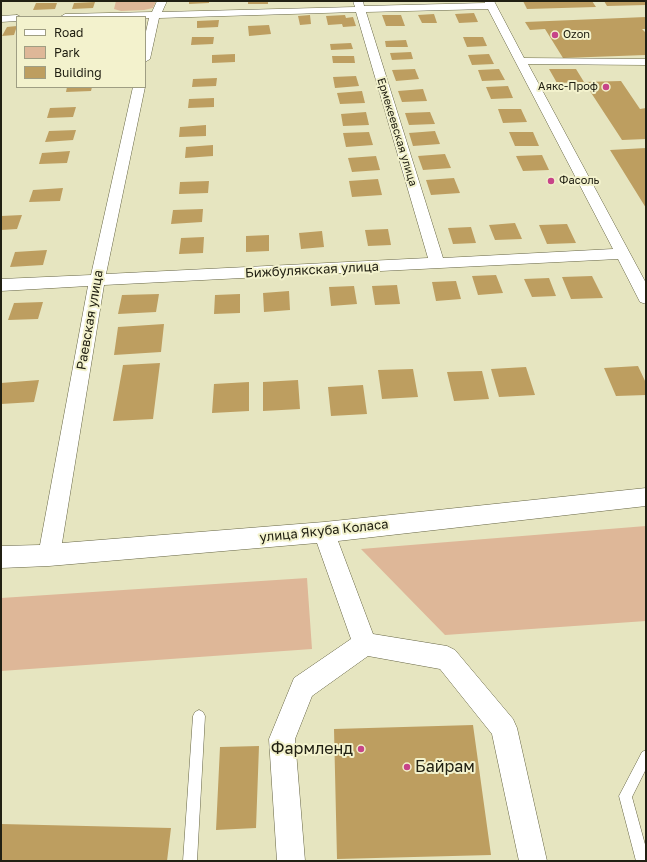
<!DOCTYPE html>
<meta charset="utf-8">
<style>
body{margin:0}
#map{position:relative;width:647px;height:862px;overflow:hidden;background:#e6e5c0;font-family:"Golos Text",sans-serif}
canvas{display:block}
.frame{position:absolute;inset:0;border:2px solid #212013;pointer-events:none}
.legend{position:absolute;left:16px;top:16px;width:130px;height:72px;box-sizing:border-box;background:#f3f2cd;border:1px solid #9f9e83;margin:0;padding:5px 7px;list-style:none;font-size:12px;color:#212013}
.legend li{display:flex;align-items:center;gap:8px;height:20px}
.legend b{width:20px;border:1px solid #9f9e83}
</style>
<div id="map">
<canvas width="647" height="862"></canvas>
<div class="frame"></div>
<ul class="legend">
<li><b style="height:5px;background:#fff"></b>Road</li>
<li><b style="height:11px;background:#deb798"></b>Park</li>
<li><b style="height:11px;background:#bd9e60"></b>Building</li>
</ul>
</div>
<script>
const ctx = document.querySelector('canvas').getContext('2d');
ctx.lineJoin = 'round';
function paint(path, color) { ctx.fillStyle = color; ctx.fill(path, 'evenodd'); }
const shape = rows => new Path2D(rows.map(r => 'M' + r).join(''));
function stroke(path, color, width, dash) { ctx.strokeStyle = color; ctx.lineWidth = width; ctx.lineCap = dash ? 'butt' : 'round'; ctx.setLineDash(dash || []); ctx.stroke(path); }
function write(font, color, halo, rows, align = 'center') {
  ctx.font = font + ' "Golos Text",sans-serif'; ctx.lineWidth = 4; ctx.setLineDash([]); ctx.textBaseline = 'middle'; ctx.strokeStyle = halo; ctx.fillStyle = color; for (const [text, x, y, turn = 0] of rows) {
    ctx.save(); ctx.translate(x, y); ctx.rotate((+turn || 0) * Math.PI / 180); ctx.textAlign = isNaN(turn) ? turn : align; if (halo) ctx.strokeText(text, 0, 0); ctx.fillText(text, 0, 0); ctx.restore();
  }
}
paint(shape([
 [116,1,156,1,153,8,144,10,121,11,114,9],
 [646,526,646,621,445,635,361,549],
 [307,578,312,649,1,671,1,598]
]), '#deb798');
paint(shape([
 [189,1,209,1,209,3,189,4],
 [248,1,268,1,268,4,248,4],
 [523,1,592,1,596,7,527,9],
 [604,1,646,1,646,5,607,6],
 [95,2,93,8,72,9,74,3],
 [36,3,57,3,55,9,33,10],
 [474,13,478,22,459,23,455,14],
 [434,14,437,23,422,23,418,15],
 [310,15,311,24,300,25,298,16],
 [345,15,346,18,353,17,356,26,343,27,342,24,328,25,326,16],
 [382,15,401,15,405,26,386,26],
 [646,17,646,29,642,29,646,33,646,55,563,58,545,29,530,30,525,22],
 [219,20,218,27,197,28,197,21],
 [269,25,271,34,249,36,248,26],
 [17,26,14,35,2,36,7,27],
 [192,37,214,37,213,44,191,45],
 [463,37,483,37,487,46,467,47],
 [406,40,408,47,386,47,385,41],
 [351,43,353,49,331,50,330,44],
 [411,52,413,59,392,60,390,53],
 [235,54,235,62,212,63,212,55],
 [489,54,494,64,472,65,468,55],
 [332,56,354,56,355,63,333,63],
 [415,69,419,79,396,81,392,70],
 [499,69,505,80,482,81,478,70],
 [549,69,576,69,584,82,621,81,640,109,646,108,646,139,622,140,584,82,557,83],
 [356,76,359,86,335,88,333,77],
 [217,78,216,86,192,87,193,79],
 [508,86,513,98,491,99,486,87],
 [67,87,92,87,91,91,66,92],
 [423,89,427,101,402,102,398,91],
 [362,91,365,103,340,104,337,93],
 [214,98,214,107,188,108,189,99],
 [76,107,73,117,47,118,50,108],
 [498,109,521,109,527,122,503,123],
 [366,112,369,125,343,126,341,114],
 [430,112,435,124,409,125,405,113],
 [206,125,206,136,179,137,180,127],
 [76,130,73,140,45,142,49,131],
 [435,131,440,144,413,146,409,133],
 [369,132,373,145,346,147,343,133],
 [509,132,533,132,539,146,515,146],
 [213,145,213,156,185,158,186,147],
 [646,148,646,208,610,150],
 [70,151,67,163,39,164,42,153],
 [445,154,451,168,423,170,418,156],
 [542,155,549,170,523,171,516,156],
 [376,156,380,170,352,172,348,158],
 [454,178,460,193,431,195,426,180],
 [378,179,382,195,352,197,349,181],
 [209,181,208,193,179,194,180,182],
 [63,188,60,201,29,202,33,190],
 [203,209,202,222,171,224,173,210],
 [22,215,17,229,1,230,1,216],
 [515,223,522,239,495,240,489,225],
 [567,224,576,243,547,244,539,225],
 [471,227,476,243,453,244,448,228],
 [388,229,391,245,368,246,365,230],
 [322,231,324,247,301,249,299,233],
 [269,235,269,251,246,252,246,236],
 [204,237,203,253,179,254,181,238],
 [47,250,43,265,10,267,15,252],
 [496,275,503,293,478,295,472,276],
 [592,276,603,298,571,299,562,277],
 [549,278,556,296,532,297,524,279],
 [456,281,461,299,436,301,432,282],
 [397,285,400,304,375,305,372,286],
 [354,286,357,304,331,306,329,287],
 [289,291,290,310,264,312,263,293],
 [159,294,156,312,118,314,122,295],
 [240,294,240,313,214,314,215,295],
 [43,302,38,319,8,320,14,303],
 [164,324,161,352,114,355,118,327],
 [160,363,153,419,113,421,123,365],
 [638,366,646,383,646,395,616,396,604,368],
 [526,367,535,395,499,397,491,369],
 [413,369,418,397,382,399,378,370],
 [482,371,489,399,454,401,447,372],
 [39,380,34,402,1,404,1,383],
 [298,380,300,409,263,411,263,382],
 [249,382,249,411,212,413,214,384],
 [363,385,367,414,331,416,328,387],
 [473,725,491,855,337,859,334,729],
 [259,746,256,828,216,830,220,747],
 [1,824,171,828,167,861,1,861]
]), '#bd9e60');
const lane = shape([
 [199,710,203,712,205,716,197,861,183,861,193,716,195,712,199,710],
 [646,750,646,769,632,797,646,848,646,861,636,861,619,796,642,752,646,750]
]);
const street = shape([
 [157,1,167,1,162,12,355,7,353,1,363,1,364,6,485,3,484,1,494,1,524,58,646,59,646,65,528,64,646,283,646,304,640,302,618,259,104,285,62,543,324,522,646,488,646,506,338,541,373,634,447,646,455,650,513,719,517,728,547,861,519,861,492,734,440,669,368,656,312,696,295,739,305,861,277,861,269,739,294,678,351,639,317,543,49,566,1,568,1,546,40,545,88,286,1,291,1,279,91,275,133,87,145,87,106,274,428,258,356,12,159,18,150,59,145,62,145,36,149,18,60,17,65,14,152,12,157,1],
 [488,9,515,61,613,249,443,258,366,12,488,9],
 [17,15,21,17,17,17,17,21,1,22,1,16,17,15]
]);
stroke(lane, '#666544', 1);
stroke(street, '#666544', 1);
paint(lane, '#fff');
paint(street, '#fff');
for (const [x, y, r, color] of [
 [555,35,4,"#c74489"],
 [606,87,4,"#c74489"],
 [551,181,4,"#c74489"],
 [361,749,4,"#c74489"],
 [407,767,4,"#c74489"]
]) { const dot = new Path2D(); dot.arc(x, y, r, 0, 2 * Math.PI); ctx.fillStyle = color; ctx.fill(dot); stroke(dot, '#f3f2cd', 1.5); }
write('11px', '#212013', '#f3f2cd', [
 ["Ozon",563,35],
 ["Аякс-Проф",598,87,"right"],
 ["Фасоль",559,181]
], 'left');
write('11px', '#212013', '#f3f2cd', [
 ["Ермекеевская улица",397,132,73]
]);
write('13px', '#212013', '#f3f2cd', [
 ["Бижбулякская улица",312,270,-3],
 ["Раевская улица",90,320,-80],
 ["улица Якуба Коласа",324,531,-6]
]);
write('16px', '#212013', '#f3f2cd', [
 ["Фармленд",353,749],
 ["Байрам",415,767,"left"]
], 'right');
</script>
